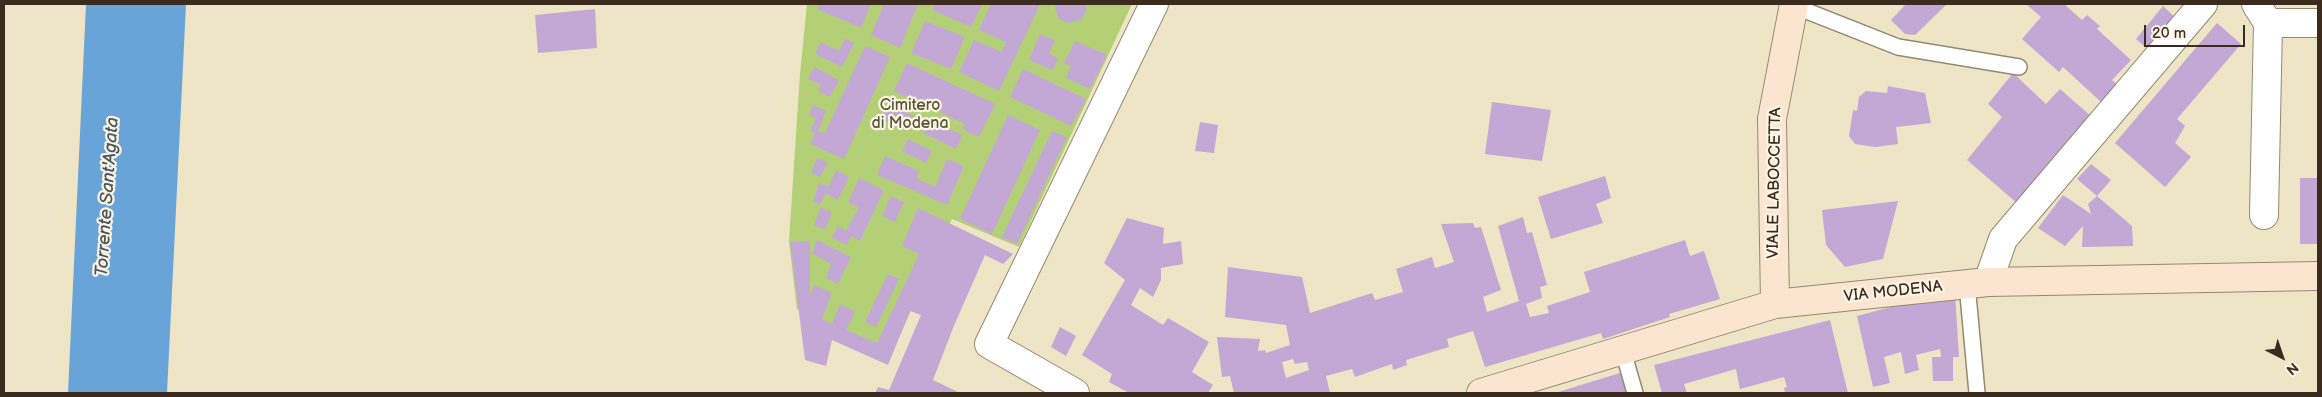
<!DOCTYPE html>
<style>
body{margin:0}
#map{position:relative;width:2322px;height:397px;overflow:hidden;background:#ede5c6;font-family:"Balsamiq Sans",sans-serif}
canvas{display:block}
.frame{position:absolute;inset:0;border:5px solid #3b2a1e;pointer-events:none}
.north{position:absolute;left:2257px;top:332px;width:50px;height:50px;-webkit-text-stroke:4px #fcf5e5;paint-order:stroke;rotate:139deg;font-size:14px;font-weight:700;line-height:20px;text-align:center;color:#3b2a1e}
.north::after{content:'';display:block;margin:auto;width:18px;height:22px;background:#3b2a1e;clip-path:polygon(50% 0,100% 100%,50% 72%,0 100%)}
.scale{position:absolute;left:2144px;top:25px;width:101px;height:22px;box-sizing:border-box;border:2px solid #3b2a1e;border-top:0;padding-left:6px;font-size:15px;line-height:18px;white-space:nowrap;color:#3b2a1e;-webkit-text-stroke:4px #fcf5e5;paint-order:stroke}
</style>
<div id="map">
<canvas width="2322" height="397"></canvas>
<div class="frame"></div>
<div class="north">N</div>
<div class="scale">20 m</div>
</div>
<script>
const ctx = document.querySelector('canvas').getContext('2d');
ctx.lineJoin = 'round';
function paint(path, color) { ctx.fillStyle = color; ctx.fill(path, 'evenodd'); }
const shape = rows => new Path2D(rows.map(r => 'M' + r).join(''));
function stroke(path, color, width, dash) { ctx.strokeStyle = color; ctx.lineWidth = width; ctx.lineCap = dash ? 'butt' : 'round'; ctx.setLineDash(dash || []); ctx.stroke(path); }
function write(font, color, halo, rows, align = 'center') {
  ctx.font = font + ' "Balsamiq Sans",sans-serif'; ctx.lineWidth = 4.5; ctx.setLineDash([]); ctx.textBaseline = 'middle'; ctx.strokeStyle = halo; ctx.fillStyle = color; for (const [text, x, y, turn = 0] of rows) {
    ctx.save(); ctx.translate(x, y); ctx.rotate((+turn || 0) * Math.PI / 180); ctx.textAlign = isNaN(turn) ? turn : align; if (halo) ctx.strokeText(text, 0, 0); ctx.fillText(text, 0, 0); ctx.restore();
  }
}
paint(shape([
 [807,4,1132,4,1019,247,952,219,893,351,797,309,789,241,800,74]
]), '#b4d076');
paint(shape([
 [86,4,186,4,167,393,68,393]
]), '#69a4d9');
paint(shape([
 [819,4,871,4,861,28,817,9],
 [884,4,918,4,900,48,871,35],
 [934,4,982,4,971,27,932,10],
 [991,4,1040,4,999,91,959,72,974,40,1002,52,1006,42,979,30],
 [1056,4,1085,4,1087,8,1082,19,1070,23,1059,19,1055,8],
 [1906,4,1947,4,1915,35,1905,34,1891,20],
 [2026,4,2064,4,2082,20,2087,15,2100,26,2097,29,2131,60,2112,80,2117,84,2101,102,2063,67,2059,72,2022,39,2041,17],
 [2163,6,2179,21,2152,53,2136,39],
 [595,9,597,48,538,53,535,15],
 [925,21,965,37,951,69,911,53],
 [2217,23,2241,44,2177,119,2185,126,2175,143,2191,157,2165,187,2115,143],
 [1040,34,1055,40,1049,54,1058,58,1053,70,1029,60],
 [845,38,854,43,842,67,815,54,821,42,839,51],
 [1075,41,1107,55,1090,89,1066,78,1071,66,1064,63],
 [865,46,890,57,844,159,810,144,815,133,810,131,816,118,809,115,813,105,826,111,818,131,825,133],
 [907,63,995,104,979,137,962,129,965,124,894,91],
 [814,67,839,80,830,97,818,91,821,85,808,79],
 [1023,69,1086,99,1071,126,1010,97],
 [2013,73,2046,104,2060,89,2092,117,2018,204,1967,160,2002,117,1988,104],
 [1888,86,1925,93,1931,123,1896,127,1898,144,1875,147,1855,144,1849,136,1853,110,1857,111,1859,97,1866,91,1887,93],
 [1492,102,1551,110,1542,161,1485,154],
 [895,108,914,116,908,131,880,120,885,110,893,113],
 [1008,115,1040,130,992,234,960,219],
 [930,119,962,135,956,149,923,133],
 [1200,122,1218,125,1214,153,1195,151],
 [1052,131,1067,137,1017,244,1002,237],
 [908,139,932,151,926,163,902,151],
 [885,156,919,171,916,178,935,187,947,159,964,166,947,205,877,175],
 [817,158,828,163,820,177,811,172],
 [2091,164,2111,180,2097,196,2077,179],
 [836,170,849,177,838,200,825,193,820,205,813,201,819,183,828,187],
 [1605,176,1611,198,1596,204,1603,223,1551,239,1538,197],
 [859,178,884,190,860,241,851,236,847,245,832,238,838,226,846,231,859,207,848,203],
 [2300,178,2318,178,2318,244,2300,244],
 [2063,195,2091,214,2088,204,2097,196,2132,226,2133,246,2082,247,2083,226,2065,246,2038,228],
 [891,196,904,202,895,222,882,216],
 [1898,201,1883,259,1845,267,1826,245,1822,210],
 [821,207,832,213,825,229,814,225],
 [918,208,1013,254,1003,264,985,255,953,328,933,380,960,393,875,393,878,387,889,390,921,315,910,311,888,365,832,340,826,366,805,360,790,242,810,241,810,296,814,285,832,293,822,319,832,324,840,304,855,312,846,330,877,343,919,254,902,246],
 [1523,217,1527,233,1532,232,1547,285,1540,287,1542,298,1526,304,1530,317,1549,313,1547,306,1590,292,1584,272,1685,240,1690,256,1704,251,1720,299,1669,314,1670,317,1603,339,1601,333,1485,367,1473,331,1447,339,1449,347,1406,360,1407,365,1393,370,1392,364,1355,377,1352,369,1326,376,1330,393,1234,393,1230,376,1222,377,1217,337,1260,339,1258,351,1265,350,1266,353,1290,345,1286,325,1225,317,1228,267,1302,277,1310,313,1372,293,1375,300,1403,292,1396,269,1432,257,1435,268,1454,262,1441,224,1473,223,1475,228,1481,227,1501,290,1483,297,1487,312,1519,301,1498,226],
 [1293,359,1295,364,1307,362,1309,370,1286,378,1282,362],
 [1127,218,1164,228,1163,244,1181,241,1183,264,1161,268,1161,280,1153,297,1140,288,1131,305,1163,325,1168,318,1209,342,1192,372,1213,385,1208,393,1129,393,1109,382,1112,374,1082,355,1125,280,1104,263],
 [817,240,851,257,838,284,826,278,831,264,812,253],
 [888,274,899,279,876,327,865,322],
 [1955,294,1959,357,1953,357,1953,381,1933,381,1932,357,1941,357,1940,349,1916,355,1919,370,1905,374,1901,352,1884,357,1890,383,1873,387,1857,316,1928,297],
 [1830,320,1848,393,1785,393,1784,388,1787,387,1784,377,1740,389,1736,369,1684,384,1687,393,1662,393,1654,365],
 [1060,327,1076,336,1066,356,1051,347],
 [1623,372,1629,393,1555,393]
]), '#c3a8d5');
const lane = shape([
 [1794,6,1898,47,2019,67],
 [1967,284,1977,393],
 [1623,351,1635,393]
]);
const street = shape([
 [2256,4,2268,23,2264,215],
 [2268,23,2318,23],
 [1988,282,2003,239,2203,4],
 [1075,393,989,344,1154,4]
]);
const secondary = shape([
 [1775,304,1772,119,1794,4],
 [1481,393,1775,304,1988,282,2318,276]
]);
stroke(lane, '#948872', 18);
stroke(street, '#948872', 30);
stroke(secondary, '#948872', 30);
stroke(lane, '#fff', 15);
stroke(street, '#fff', 28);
stroke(secondary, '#fce5d0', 28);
write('16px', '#595434', '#fcf5e5', [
 ["Cimitero",910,106],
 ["di Modena",910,124]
]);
write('16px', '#3b2a1e', '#fcf5e5', [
 ["VIALE LABOCCETTA",1775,183,-89],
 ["VIA MODENA",1893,292,-6]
]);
write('italic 18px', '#4b555f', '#fcf5e5', [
 ["Torrente Sant'Agata",108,197,-86]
]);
</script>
